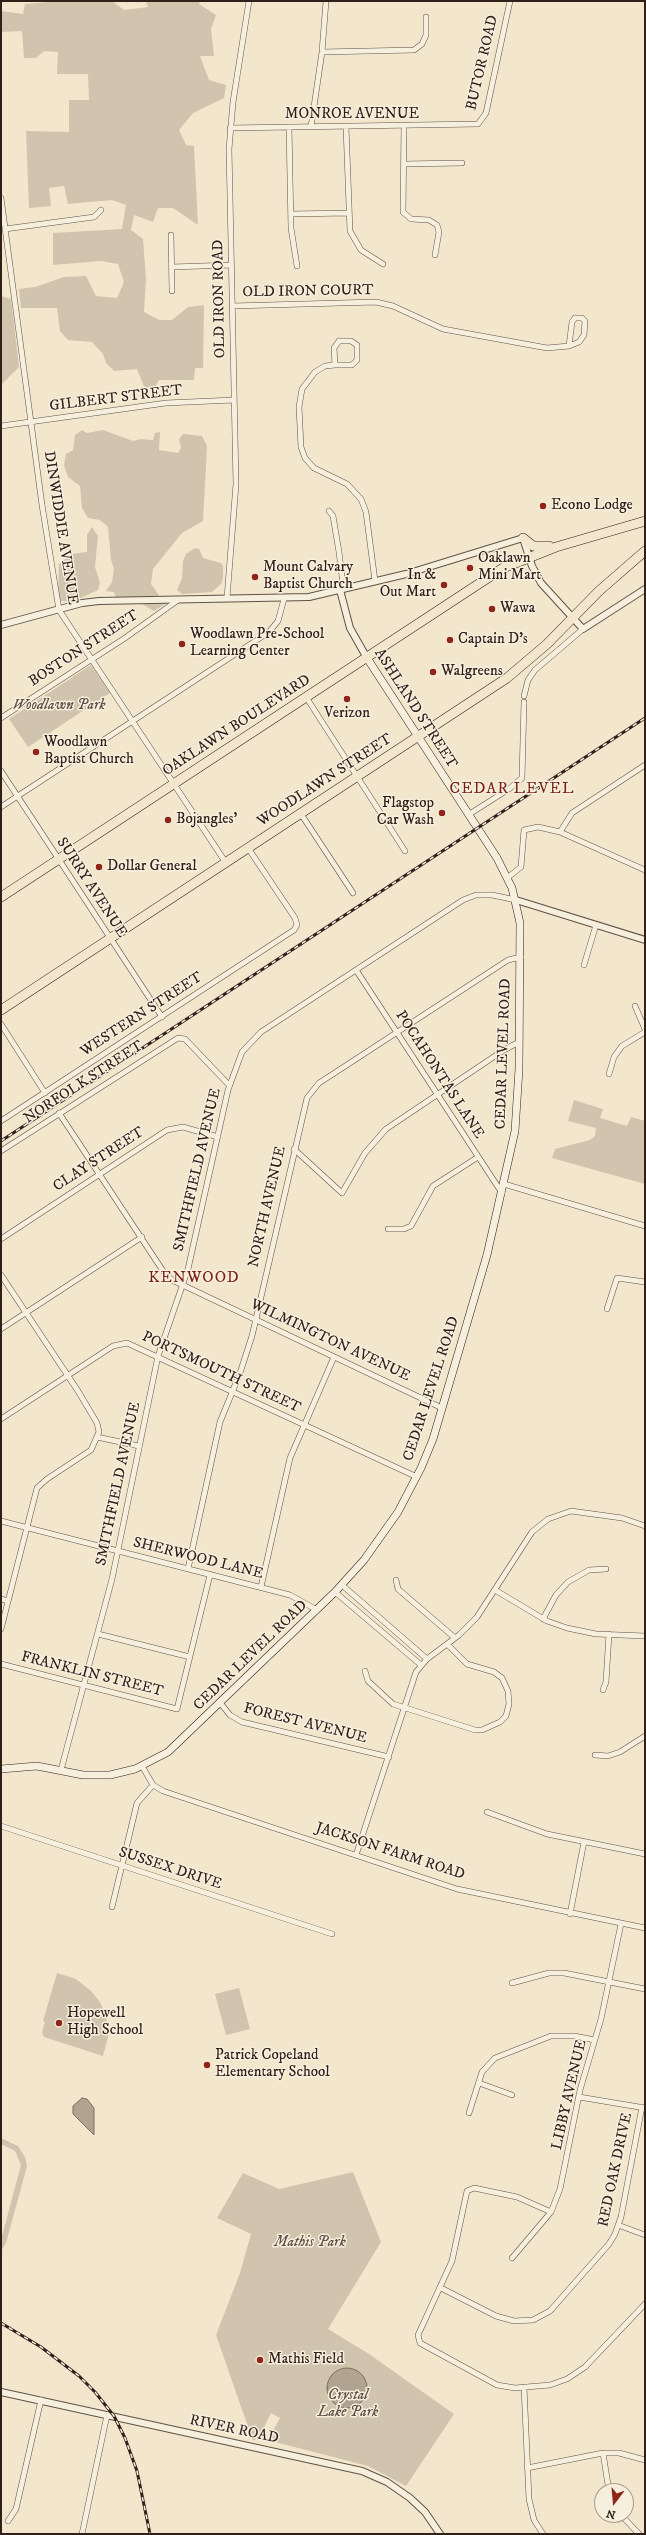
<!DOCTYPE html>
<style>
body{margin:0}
#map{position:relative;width:646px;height:2535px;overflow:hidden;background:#f2e6cc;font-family:"IM FELL DW Pica",serif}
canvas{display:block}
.frame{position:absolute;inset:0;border:2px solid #30201a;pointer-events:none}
.north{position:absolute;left:594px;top:2483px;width:40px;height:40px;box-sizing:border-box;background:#f7efde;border:1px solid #a79c90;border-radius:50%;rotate:196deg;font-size:11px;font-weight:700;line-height:16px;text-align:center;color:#30201a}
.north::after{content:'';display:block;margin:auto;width:14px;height:18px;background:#8f2418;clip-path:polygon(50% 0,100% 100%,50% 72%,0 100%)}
</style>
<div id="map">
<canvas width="646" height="2535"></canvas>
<div class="frame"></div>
<div class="north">N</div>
</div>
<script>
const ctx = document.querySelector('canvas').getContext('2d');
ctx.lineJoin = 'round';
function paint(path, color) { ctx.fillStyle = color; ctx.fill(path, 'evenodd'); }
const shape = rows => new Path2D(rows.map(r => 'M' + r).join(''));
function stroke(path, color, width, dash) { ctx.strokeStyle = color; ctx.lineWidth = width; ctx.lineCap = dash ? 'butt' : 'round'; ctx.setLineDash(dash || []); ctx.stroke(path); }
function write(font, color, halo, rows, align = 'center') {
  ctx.font = font + ' "IM FELL DW Pica",serif'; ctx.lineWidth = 3; ctx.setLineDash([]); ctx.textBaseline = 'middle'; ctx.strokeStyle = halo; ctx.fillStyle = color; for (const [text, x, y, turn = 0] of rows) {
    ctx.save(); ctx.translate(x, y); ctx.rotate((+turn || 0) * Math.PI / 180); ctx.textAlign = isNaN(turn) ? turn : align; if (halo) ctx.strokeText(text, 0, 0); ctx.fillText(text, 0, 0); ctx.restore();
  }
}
paint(shape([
 [62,1,112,1,124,10,148,7,146,1,200,1,199,4,216,15,211,29,214,56,200,56,209,80,226,85,224,98,193,113,179,130,186,145,194,146,198,225,173,208,158,208,153,222,134,215,131,230,143,239,146,279,144,312,159,320,172,320,188,307,204,305,203,368,195,368,194,380,159,380,154,389,145,389,137,369,114,371,106,363,103,354,92,342,68,340,60,331,57,308,21,308,19,289,35,287,64,277,86,276,96,296,117,298,124,282,118,264,101,261,53,265,53,233,122,229,126,205,112,200,68,204,64,186,49,188,51,206,29,208,26,131,69,132,69,100,89,100,88,74,57,74,58,52,44,51,36,58,24,58,22,31,1,32,1,11,23,14,25,4],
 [1,296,11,299,19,367,1,385],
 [82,430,87,433,103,430,133,441,141,439,153,440,155,433,160,432,159,450,165,451,178,453,181,448,179,439,183,434,202,436,207,446,203,521,182,533,153,569,151,584,165,604,159,608,154,611,142,604,118,604,114,592,106,591,112,582,114,569,111,560,108,527,100,520,88,518,82,508,80,486,68,477,64,465,66,454,73,450,75,435],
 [92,527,98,536,95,567,100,583,98,590,74,601,61,601,58,595,59,564,71,554,87,552,87,535],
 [195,548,199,549,203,558,221,563,223,566,223,578,221,584,212,592,182,594,177,590,182,578,183,561,186,554],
 [91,665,110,693,28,747,9,719],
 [574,1100,603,1109,600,1118,627,1126,631,1117,645,1121,645,1184,552,1158,555,1149,590,1140,595,1136,596,1128,568,1121],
 [57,1973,76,1979,91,1991,100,2002,106,2016,109,2033,103,2056,44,2037,42,2032,45,2022,43,2021],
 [239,1988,250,2029,226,2035,215,1994],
 [1,2138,18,2146,25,2157,27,2166,6,2243,1,2251,1,2240,21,2165,15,2151,1,2144],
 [353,2172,381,2242,328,2329,369,2354,454,2414,406,2486,368,2466,271,2441,270,2436,280,2418,271,2413,259,2437,253,2441,216,2335,240,2273,251,2234,217,2218,243,2173,279,2189]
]), '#d1c4ae');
const water = shape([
 [82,2098,87,2099,94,2108,94,2135,73,2114,73,2106,82,2098],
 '327 2388a20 20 0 1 1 40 0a20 20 0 1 1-40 0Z'
]);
paint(water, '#b0a38f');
stroke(water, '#7d6f60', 1);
const minor = shape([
 [322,52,414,50,422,44,426,35,426,17],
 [404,126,403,212,411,219,429,220,437,225,439,232,435,255],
 [289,127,291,228,297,266],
 [311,127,322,52,326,1],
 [346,127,350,231,361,250,383,264],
 [230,128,478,124,486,113,510,1],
 [404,164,462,163],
 [1,198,42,505,59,610,226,863],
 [291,214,348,213],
 [5,229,94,217,101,210],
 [171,235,172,291],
 [172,267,231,265],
 [232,306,376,302,393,306,443,329,547,348,569,346],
 [575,318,582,318,585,321,584,335,579,342,569,346,572,322,575,318],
 [339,341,351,341,357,345,357,360,352,365,335,365,334,348,339,341],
 [335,365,325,366,315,372,302,389,299,407,301,447,305,458,314,468,347,484,361,499,366,512,375,581],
 [1,426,166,403,234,400],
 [329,511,333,516,339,552,343,584,340,590],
 [227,598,236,484,229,149,233,102,249,1],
 [524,696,528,680,535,670,583,629],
 [306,697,405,851],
 [1,718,125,638,178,600],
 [1,771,162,1017],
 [1,807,269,632,278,621,284,599],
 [301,814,353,893],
 [468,815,509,789,522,778,524,702],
 [560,832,572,813,645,765],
 [507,878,521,867,524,830,538,827,560,832,645,870],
 [584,965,596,925],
 [356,970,502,1193],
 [635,1006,645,1029],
 [1,1024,45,1093],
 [609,1074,614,1057,622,1046,645,1032],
 [59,1113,165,1274,172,1280,442,1408],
 [1,1121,294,930,297,925,295,918,248,848],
 [294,1149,342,1193,365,1153,386,1129,504,1050,519,1042],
 [1,1151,178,1038,185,1039,229,1085],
 [504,1184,645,1226],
 [388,1229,404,1229,411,1226,433,1186,478,1157],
 [1,1239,167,1130,183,1127,218,1137],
 [1,1275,78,1391,97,1423,99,1432,91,1450,47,1479,37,1488,1,1629],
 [607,1309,617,1278,645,1282],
 [1,1329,142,1237],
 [1,1419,113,1346,127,1343,417,1477],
 [97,1437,139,1446],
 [1,1521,290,1595,317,1610],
 [188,1569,220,1422,240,1373,252,1336,307,1098,319,1083,333,1074,508,960,521,957],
 [396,1580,398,1589,455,1638],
 [342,1585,427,1659],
 [261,1587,290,1458,334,1357],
 [495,1590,547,1621,567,1628,596,1634,645,1636],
 [335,1592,421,1665],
 [1,1599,8,1601],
 [543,1619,556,1595,568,1582,589,1570,606,1569],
 [98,1634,190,1657],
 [1,1664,177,1709,210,1575],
 [365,1671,368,1681,393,1704,475,1730,482,1730,500,1722,506,1716,509,1704,508,1691,502,1678,494,1672,467,1664,447,1644],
 [603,1690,606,1682,609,1634],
 [221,1704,230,1715,242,1722,389,1757],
 [595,1755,608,1756,620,1752,645,1736],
 [142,1766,153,1785,163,1791,457,1889,645,1928],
 [61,1770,112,1579,158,1356,188,1269,228,1090,242,1052,261,1032,463,900,476,895,492,895,516,900],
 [487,1812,547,1834,645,1854],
 [1,1826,332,1934],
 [356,1855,416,1672,427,1659,459,1635,477,1617,532,1532,548,1519,571,1511,622,1518,645,1526],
 [112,1907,137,1803,153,1785],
 [570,1914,584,1842],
 [512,1983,549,1973,564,1973,645,1989],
 [479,2083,512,2095],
 [579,2097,645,2108],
 [469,2113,482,2072,495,2058,551,2036,574,2036,595,2040],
 [551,2212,517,2197,474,2188,467,2191,452,2261,418,2335,420,2343,497,2385,515,2388,550,2385,567,2379,585,2367,645,2304],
 [618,2225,645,2235],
 [512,2258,551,2212,560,2189,580,2090,601,2019,621,1924],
 [441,2288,496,2316,514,2321,533,2320,550,2311,609,2244,615,2234,621,2217,642,2107],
 [524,2387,529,2499,534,2520,543,2534],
 [603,2453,609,2491],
 [527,2468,603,2453,619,2453,645,2460],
 [621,2515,639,2534],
 [8,2521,16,2509,41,2400],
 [82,2534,107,2415]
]);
const tertiary = shape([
 [340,590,350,628,367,658],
 [1,625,82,603,99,601,309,597,406,574,523,538,532,566,541,583,583,629,645,589],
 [516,900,645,940],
 [1,2392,362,2471,387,2482,410,2498,425,2512,440,2534]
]);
const secondary = shape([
 [1,1769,37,1766,83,1775,110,1775,135,1769,168,1752,335,1592,364,1560,398,1512,421,1468,433,1439,487,1255,515,1131,519,1069,520,923,512,888,497,858,367,658]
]);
const trunk = shape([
 [523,538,533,546,549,546],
 [1,897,503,568,556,547,645,521],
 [1,1010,507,678,547,644,599,591,645,551]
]);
stroke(minor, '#605246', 6);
stroke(tertiary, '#605246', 8);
stroke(secondary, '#30201a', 8);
stroke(trunk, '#30201a', 10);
stroke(minor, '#f7efde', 5);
stroke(tertiary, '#f7efde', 6);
stroke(secondary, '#f7efde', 7);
stroke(trunk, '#f2e6cc', 9);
const rail = shape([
 [1,1141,645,718],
 [1,2323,41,2347,79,2376,95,2392,114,2416,125,2438,137,2471,150,2534]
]);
stroke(rail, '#30201a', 3);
stroke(rail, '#f7efde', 1.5, [4.5]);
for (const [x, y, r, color] of [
 [543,506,4,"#8f2418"],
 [470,568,4,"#8f2418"],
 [255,577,4,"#8f2418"],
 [444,585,4,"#8f2418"],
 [492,609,4,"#8f2418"],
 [450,640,4,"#8f2418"],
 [182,644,4,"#8f2418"],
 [433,672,4,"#8f2418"],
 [347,699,4,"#8f2418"],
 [36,752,4,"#8f2418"],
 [442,813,4,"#8f2418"],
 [168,820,4,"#8f2418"],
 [99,867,4,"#8f2418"],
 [59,2023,4,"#8f2418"],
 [207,2065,4,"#8f2418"],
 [260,2360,4,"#8f2418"]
]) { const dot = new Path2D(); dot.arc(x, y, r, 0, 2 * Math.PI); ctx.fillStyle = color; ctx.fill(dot); stroke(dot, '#f7efde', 1.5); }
write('15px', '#30201a', '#f7efde', [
 ["BUTOR ROAD",483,63,-77],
 ["MONROE AVENUE",352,115],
 ["OLD IRON COURT",308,292,-1],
 ["OLD IRON ROAD",220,299,-91],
 ["GILBERT STREET",116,399,-7],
 ["DINWIDDIE AVENUE",60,528,81],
 ["BOSTON STREET",84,649,-33],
 ["ASHLAND STREET",415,709,57],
 ["OAKLAWN BOULEVARD",237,726,-33],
 ["WOODLAWN STREET",325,781,-33],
 ["SURRY AVENUE",91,888,57],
 ["WESTERN STREET",142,1015,-33],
 ["CEDAR LEVEL ROAD",504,1054,-88],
 ["POCAHONTAS LANE",439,1075,57],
 ["NORFOLK STREET",84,1083,-33],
 ["CLAY STREET",99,1160,-33],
 ["SMITHFIELD AVENUE",198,1170,-77],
 ["NORTH AVENUE",268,1207,-77],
 ["WILMINGTON AVENUE",330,1341,25],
 ["PORTSMOUTH STREET",221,1373,25],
 ["CEDAR LEVEL ROAD",432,1389,-72],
 ["SMITHFIELD AVENUE",119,1484,-78],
 ["SHERWOOD LANE",198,1559,14],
 ["CEDAR LEVEL ROAD",251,1656,-44],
 ["FRANKLIN STREET",92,1675,14],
 ["FOREST AVENUE",305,1724,14],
 ["JACKSON FARM ROAD",390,1852,18],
 ["SUSSEX DRIVE",170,1869,18],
 ["LIBBY AVENUE",570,2095,-77],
 ["RED OAK DRIVE",616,2170,-78],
 ["RIVER ROAD",234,2430,12]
]);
write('15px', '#30201a', '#f7efde', [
 ["Econo Lodge",551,506],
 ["Oaklawn",478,559],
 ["Mini Mart",478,576],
 ["Mount Calvary",263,568],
 ["Baptist Church",263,585],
 ["In &",436,576,"right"],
 ["Out Mart",436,593,"right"],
 ["Wawa",500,609],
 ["Woodlawn Pre-School",190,635],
 ["Learning Center",190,652],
 ["Captain D's",458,640],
 ["Walgreens",441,672],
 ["Verizon",347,714,"center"],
 ["Woodlawn",44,743],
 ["Baptist Church",44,760],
 ["Flagstop",434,804,"right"],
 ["Car Wash",434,821,"right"],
 ["Bojangles'",176,820],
 ["Dollar General",107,867],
 ["Hopewell",67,2014],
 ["High School",67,2031],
 ["Patrick Copeland",215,2056],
 ["Elementary School",215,2073],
 ["Mathis Field",268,2360]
], 'left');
write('italic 15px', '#605146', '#f7efde', [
 ["Woodlawn Park",59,706],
 ["Mathis Park",310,2243],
 ["Crystal",348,2396],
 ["Lake Park",348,2413]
]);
ctx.letterSpacing = '1px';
write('16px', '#7a1f14', '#f7efde', [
 ["CEDAR LEVEL",512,790],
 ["KENWOOD",194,1279]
]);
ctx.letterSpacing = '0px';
</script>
